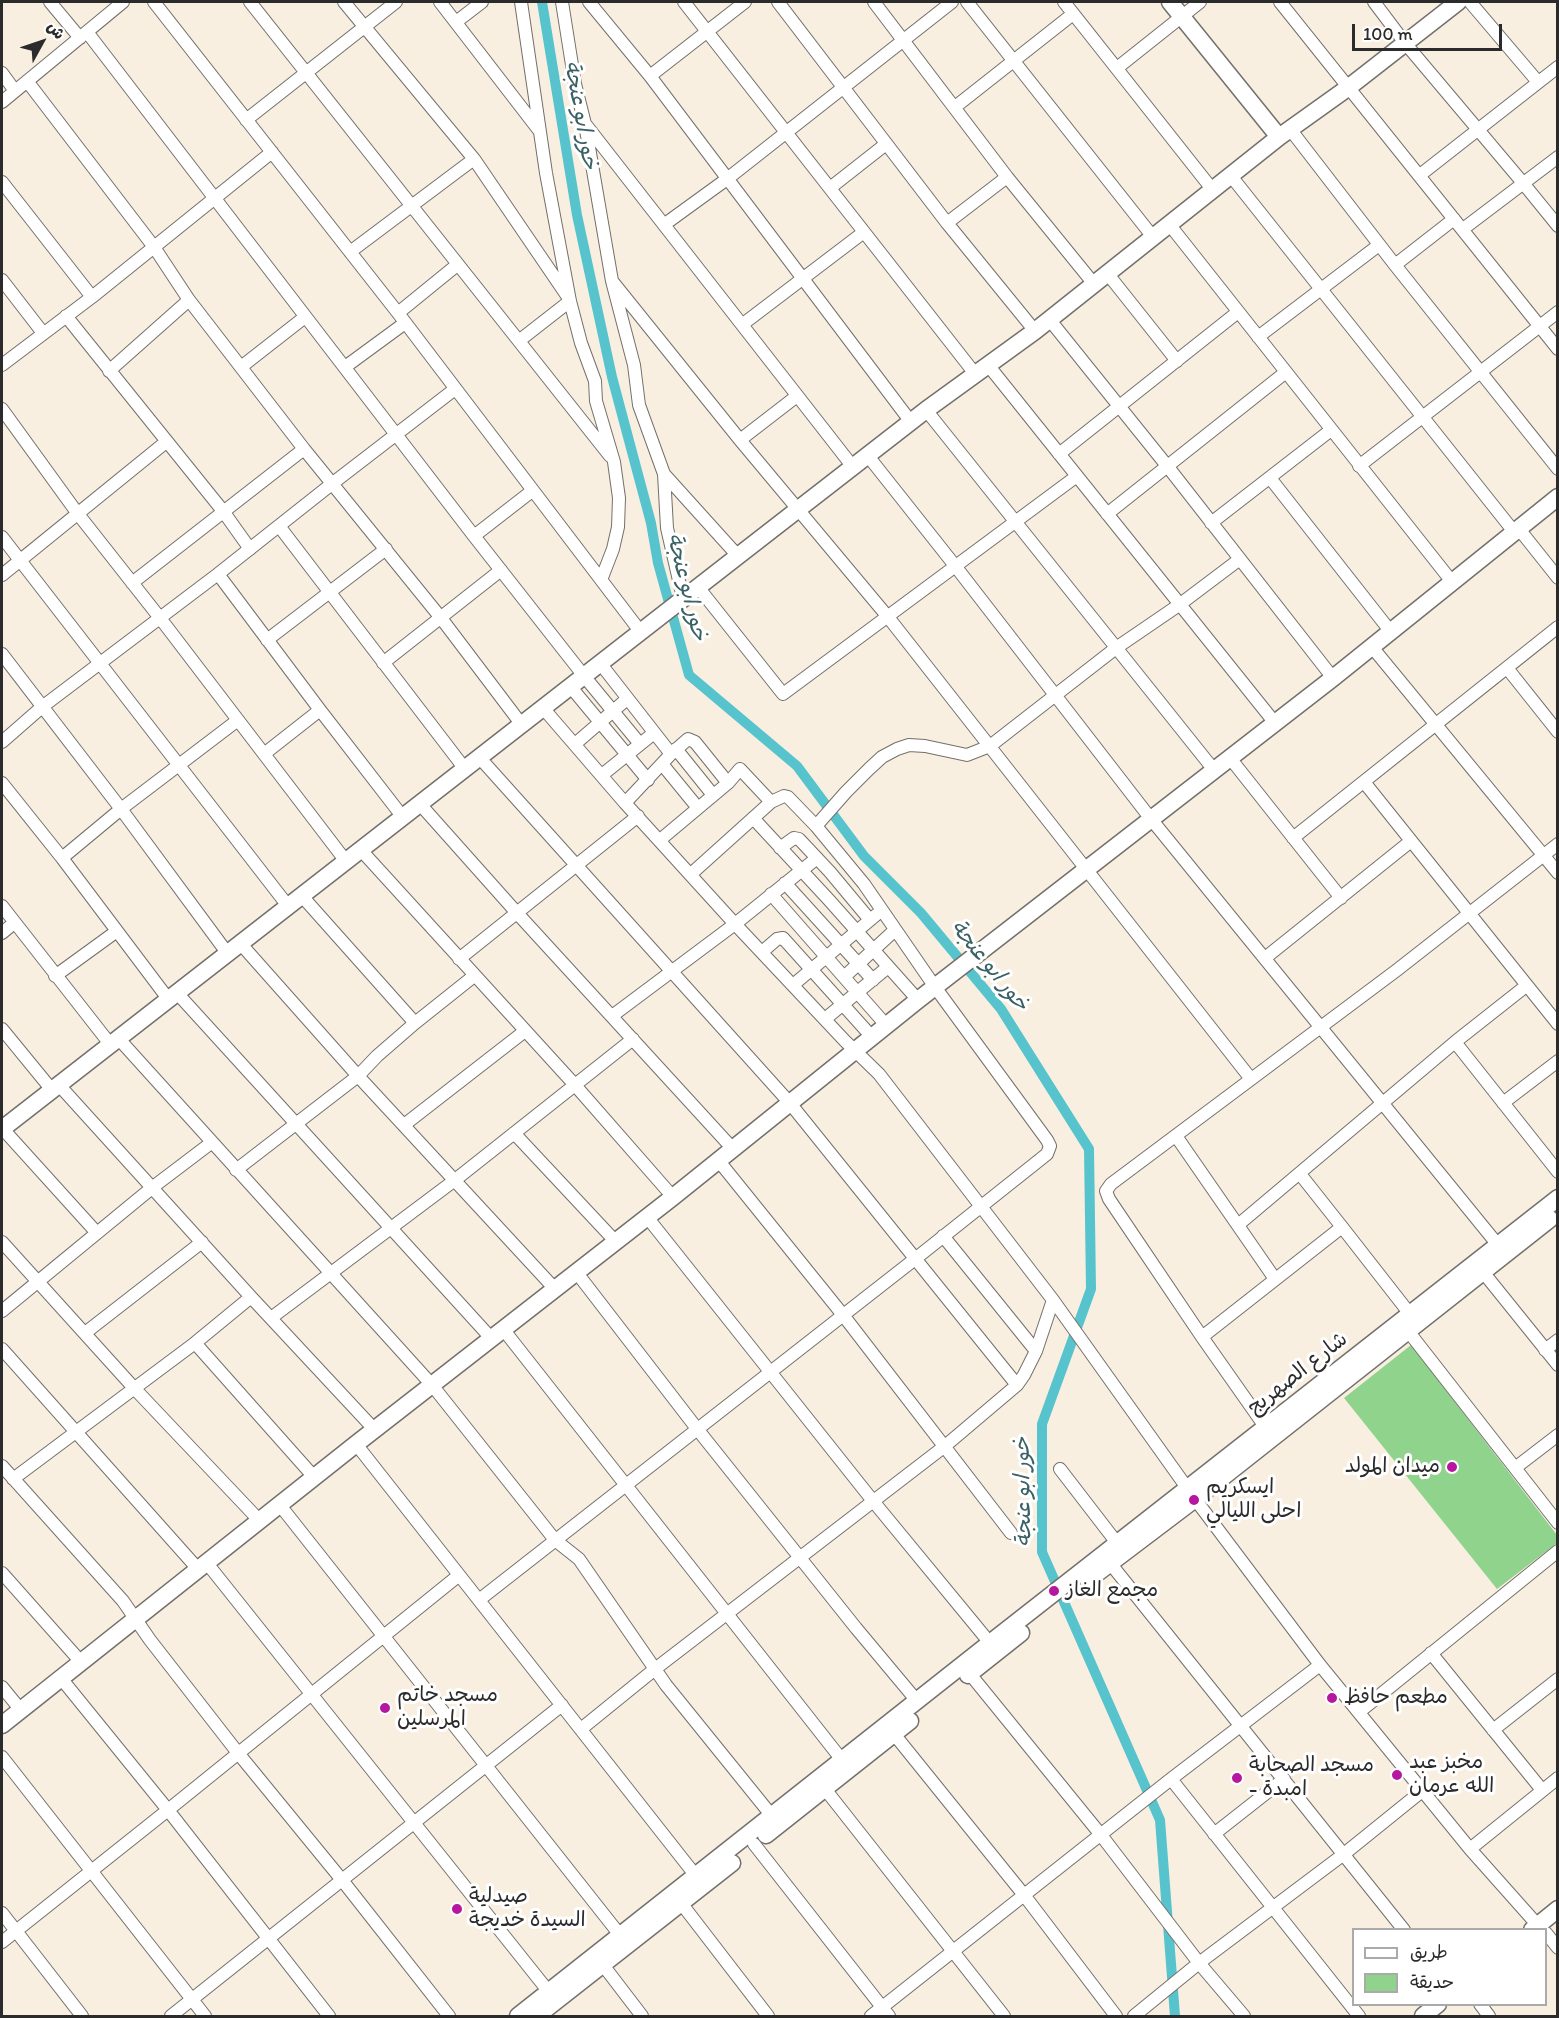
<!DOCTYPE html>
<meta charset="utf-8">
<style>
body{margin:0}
#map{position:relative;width:1559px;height:2018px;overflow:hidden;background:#f9efe1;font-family:Itim,"Playpen Sans Arabic",sans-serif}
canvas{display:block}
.frame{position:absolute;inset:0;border:3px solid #2b2b2b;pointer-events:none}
.legend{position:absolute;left:1352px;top:1928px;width:195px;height:78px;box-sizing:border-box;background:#fff;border:2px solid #aaa;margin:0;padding:8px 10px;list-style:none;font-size:18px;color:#2b2b2b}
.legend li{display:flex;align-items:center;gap:12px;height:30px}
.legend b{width:30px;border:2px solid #aaa}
.north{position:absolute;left:12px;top:12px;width:60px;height:60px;-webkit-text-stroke:4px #fff;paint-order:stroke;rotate:50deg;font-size:16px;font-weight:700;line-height:24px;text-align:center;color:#2b2b2b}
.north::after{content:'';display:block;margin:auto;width:21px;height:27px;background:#2b2b2b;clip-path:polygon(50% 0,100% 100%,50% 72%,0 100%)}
.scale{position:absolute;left:1352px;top:24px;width:150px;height:27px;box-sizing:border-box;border:3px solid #2b2b2b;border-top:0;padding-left:8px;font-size:18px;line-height:21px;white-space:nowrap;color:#2b2b2b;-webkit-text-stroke:4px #fff;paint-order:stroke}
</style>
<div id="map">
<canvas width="1559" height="2018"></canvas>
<div class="frame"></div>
<ul class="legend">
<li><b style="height:8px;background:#fff"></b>طريق</li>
<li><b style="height:16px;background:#8fd38c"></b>حديقة</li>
</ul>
<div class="north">ش</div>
<div class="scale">100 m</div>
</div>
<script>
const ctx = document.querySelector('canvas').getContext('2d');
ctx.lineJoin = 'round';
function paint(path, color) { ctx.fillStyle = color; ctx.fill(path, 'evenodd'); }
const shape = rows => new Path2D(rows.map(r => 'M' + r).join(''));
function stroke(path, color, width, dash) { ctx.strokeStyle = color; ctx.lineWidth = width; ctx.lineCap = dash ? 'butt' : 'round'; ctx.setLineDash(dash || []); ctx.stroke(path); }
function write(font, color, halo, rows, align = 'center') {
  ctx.font = font + ' Itim,"Playpen Sans Arabic",sans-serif'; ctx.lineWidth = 6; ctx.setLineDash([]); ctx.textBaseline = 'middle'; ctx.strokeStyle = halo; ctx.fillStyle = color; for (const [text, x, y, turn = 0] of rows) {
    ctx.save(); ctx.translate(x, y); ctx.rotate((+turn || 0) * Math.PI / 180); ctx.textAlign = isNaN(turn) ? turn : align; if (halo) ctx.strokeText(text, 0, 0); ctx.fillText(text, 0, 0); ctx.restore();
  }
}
paint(shape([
 [1411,1345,1557,1535,1557,1543,1497,1589,1344,1398]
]), '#8fd38c');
stroke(shape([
 [542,2,577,215,612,377,651,523,658,563,689,675,797,766,864,856,921,913,1001,1009,1089,1149,1091,1289,1042,1424,1042,1552,1160,1820,1175,2016]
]), '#57c4cd', 10);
const street = shape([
 [50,2,80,38],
 [154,2,398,313,640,631],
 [250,2,610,456],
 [344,2,474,159,568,297],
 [440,2,538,129],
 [521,2,546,173,570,301,581,343,595,381,596,401,614,462,619,498,618,527,613,549,601,580],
 [562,2,575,84,585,124,612,281,634,365,639,405,664,474,667,528,683,598],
 [589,2,650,76,911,422],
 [684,2,976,375],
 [778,2,947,223,1035,331],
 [874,2,1007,177,1094,284],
 [967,2,1153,237],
 [1064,2,1212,189],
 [1280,2,1558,349],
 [1374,2,1405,43,1523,183,1558,226],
 [1470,2,1538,82],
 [456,22,482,2],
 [87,32,474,536,584,676,640,744],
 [1117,68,1200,2],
 [2,73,15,91],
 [650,76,745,2],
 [27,81,154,247,189,300,304,449,441,618,522,725],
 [2,102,123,2],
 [955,107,1073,14],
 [246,120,396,2],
 [586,125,853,467],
 [1290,129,1395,265,1558,469],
 [1420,175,1558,67],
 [1231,176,1515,533],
 [2,182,92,297],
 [830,188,886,144],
 [947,223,1007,177],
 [665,224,727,179,952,2],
 [1169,224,1453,583],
 [1463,229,1558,157],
 [350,252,474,159],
 [1395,265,1454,219],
 [1107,273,1177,361],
 [2,280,43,333],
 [612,281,740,440,888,617,1251,1079],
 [398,313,457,265],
 [66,316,223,511,250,549],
 [1049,319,1168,467,1333,678],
 [743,324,864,232],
 [1258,337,1379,245],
 [520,340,570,301],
 [2,365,92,297,272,152],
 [988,365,1275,723],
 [241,367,305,317],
 [345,367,405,323],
 [109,371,189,300],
 [2,409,78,514,160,618,345,860],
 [926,410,1214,770],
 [740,440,797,396],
 [1059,454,1238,312],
 [868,456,956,567,1151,819,1498,1245],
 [1359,466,1558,312],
 [664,474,738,556],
 [1270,478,1391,632],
 [1107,514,1286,372],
 [1211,523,1331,430],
 [279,526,465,769],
 [1519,529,1558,578],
 [474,536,532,491],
 [2,537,288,906],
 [218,574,320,710,402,816],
 [2,575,166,442],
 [132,583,304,449],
 [698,587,783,694,1077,476],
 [267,640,386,549],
 [1372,647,1558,873],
 [2,654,121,809,228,954],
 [383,663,501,570],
 [600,663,671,754],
 [1507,668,1558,732],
 [570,686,648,780],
 [543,708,625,803,735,924,845,1041,879,1074,1053,1300,1195,1499,1320,1665,1470,1849,1542,1930],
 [2,742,42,707,218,574,333,483,455,389],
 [575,744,627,699],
 [676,749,713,795],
 [264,754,320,710],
 [479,757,789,1102,1017,1385],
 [1230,758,1341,898],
 [662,764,698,808],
 [602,775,654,733],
 [1364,782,1558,1024],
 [2,783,62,858,169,1000],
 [419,803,517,913,733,1149],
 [625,803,671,754,688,739,695,742,728,783],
 [753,818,829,900,918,1000],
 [816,826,846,792,869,769,882,757,897,749,909,745,925,746,967,755,990,746,1116,648,1179,605,1240,559],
 [1293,838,1558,627],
 [660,840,728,783,740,769,771,802],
 [780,848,794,838,799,839,830,872,870,920],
 [360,849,574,1084,673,1197],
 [62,858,121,809,238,720],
 [785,883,873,980],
 [771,894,886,1025],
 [301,895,415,1023],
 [2,906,110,1044],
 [2,933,14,923],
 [240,943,358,1076,555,1289],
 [762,952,777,939,783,938,872,1037],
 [1265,958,1411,841],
 [459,959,638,816],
 [55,976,117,931],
 [844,977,895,930],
 [793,985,876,915],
 [177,993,491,1338],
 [612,1016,735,924,817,858],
 [825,1019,888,967],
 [2,1029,52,1090],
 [118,1038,432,1385,555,1540,579,1559,666,1685,772,1816],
 [1455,1042,1558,1172],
 [59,1085,251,1297,374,1429],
 [1503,1103,1558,1061],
 [404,1125,525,1031],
 [2,1128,97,1233],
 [514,1133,616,1242],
 [1176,1136,1275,1279],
 [718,1160,843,1315,1011,1533],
 [236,1170,358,1076,377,1056,415,1023,474,976],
 [647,1217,873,1501,990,1643],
 [1238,1225,1455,1042,1526,986],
 [1342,1227,1410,1314],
 [943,1236,1036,1351],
 [2,1242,134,1388,259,1520],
 [1483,1272,1558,1365],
 [577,1273,698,1430,856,1628,917,1701],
 [2,1311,153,1187,211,1143],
 [271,1318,455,1180,633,1039],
 [503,1329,842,1760],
 [1408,1331,1558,1523],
 [85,1333,202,1242],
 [1202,1337,1342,1227,1300,1174],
 [195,1343,314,1477],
 [2,1349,198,1569],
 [1545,1350,1558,1340],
 [1266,1428,1202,1337,1109,1199,1106,1191,1111,1184,1397,970,1558,844],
 [356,1444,696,1876],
 [2,1466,123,1601,150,1640,238,1753,342,1880,449,2016],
 [1515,1468,1558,1435],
 [1060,1469,1117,1543],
 [13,1479,195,1343,251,1297],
 [279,1504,620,1935],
 [206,1562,549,1992],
 [1110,1563,1404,1930],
 [2,1573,81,1662],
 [479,1600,915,1259,1047,1154,1050,1146,1047,1140,935,987,864,884,816,826,788,797,784,796,771,802,691,874],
 [1431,1653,1542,1790],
 [970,1674,1101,1835,1199,1963,1244,2016],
 [60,1677,168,1810,329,2016],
 [2,1687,20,1709],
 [1359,1712,1558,1551],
 [581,1729,655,1669,945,1446,1017,1385,1024,1375,1036,1351,1053,1300],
 [1493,1730,1558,1679],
 [894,1734,1024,1895,1116,2016],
 [2,1757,205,2016],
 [1171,1779,1359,2016],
 [825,1789,1004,2016],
 [1214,1834,1284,1779],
 [754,1844,889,2016],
 [1470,1849,1558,1778],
 [681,1903,768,2016],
 [2,1913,82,2016],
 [1546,1933,1558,1948],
 [2,1942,168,1810,458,1576],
 [603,1965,642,2016],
 [1480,2004,1489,2016],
 [171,2016,562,1705],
 [871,2016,1171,1779,1320,1665],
 [1134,2016,1199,1963,1344,1854,1422,1791]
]);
const secondary = shape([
 [1170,2,1279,137,1349,87,1458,2],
 [2,1129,738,556,926,410,1035,331,1279,137],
 [1088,1580,1195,1499,1550,1219],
 [968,1675,1021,1633],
 [2,1725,356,1444,673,1197,918,1000,1333,678,1558,497],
 [766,1835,910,1721],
 [1532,1930,1558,1909],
 [518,2016,990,1643,1558,1198],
 [537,2016,732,1863],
 [1423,2016,1438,2004]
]);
stroke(street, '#73706b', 14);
stroke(secondary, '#73706b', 19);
stroke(street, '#fff', 12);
stroke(secondary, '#fff', 16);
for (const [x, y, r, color] of [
 [1452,1467,6,"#b5179e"],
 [1194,1500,6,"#b5179e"],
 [1054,1591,6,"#b5179e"],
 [1332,1698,6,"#b5179e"],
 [385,1708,6,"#b5179e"],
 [1397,1775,6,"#b5179e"],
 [1237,1778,6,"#b5179e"],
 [457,1909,6,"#b5179e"]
]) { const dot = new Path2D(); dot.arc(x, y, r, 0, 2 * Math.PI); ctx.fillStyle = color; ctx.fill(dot); stroke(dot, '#fff', 2); }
write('21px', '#2b2b2b', '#fff', [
 ["شارع الصهريج",1298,1374,-38]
]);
write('21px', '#2b2b2b', '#fff', [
 ["ميدان المولد",1440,1467,"right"],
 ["ايسكريم",1206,1488],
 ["احلى الليالي",1206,1512],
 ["مجمع الغاز",1066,1591],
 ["مسجد خاتم",397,1696],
 ["المرسلين",397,1720],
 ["مطعم حافظ",1344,1698],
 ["مخبز عبد",1409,1763],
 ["الله عرمان",1409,1787],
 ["مسجد الصحابة",1249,1766],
 ["- امبدة",1249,1790],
 ["صيدلية",469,1897],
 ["السيدة خديجة",469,1921]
], 'left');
write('italic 22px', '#3a6164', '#fff', [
 ["خور ابو عنجة",580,115,80],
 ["خور ابو عنجة",686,587,76],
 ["خور ابو عنجة",989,966,51],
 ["خور ابو عنجة",1024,1492,-91]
]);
</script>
